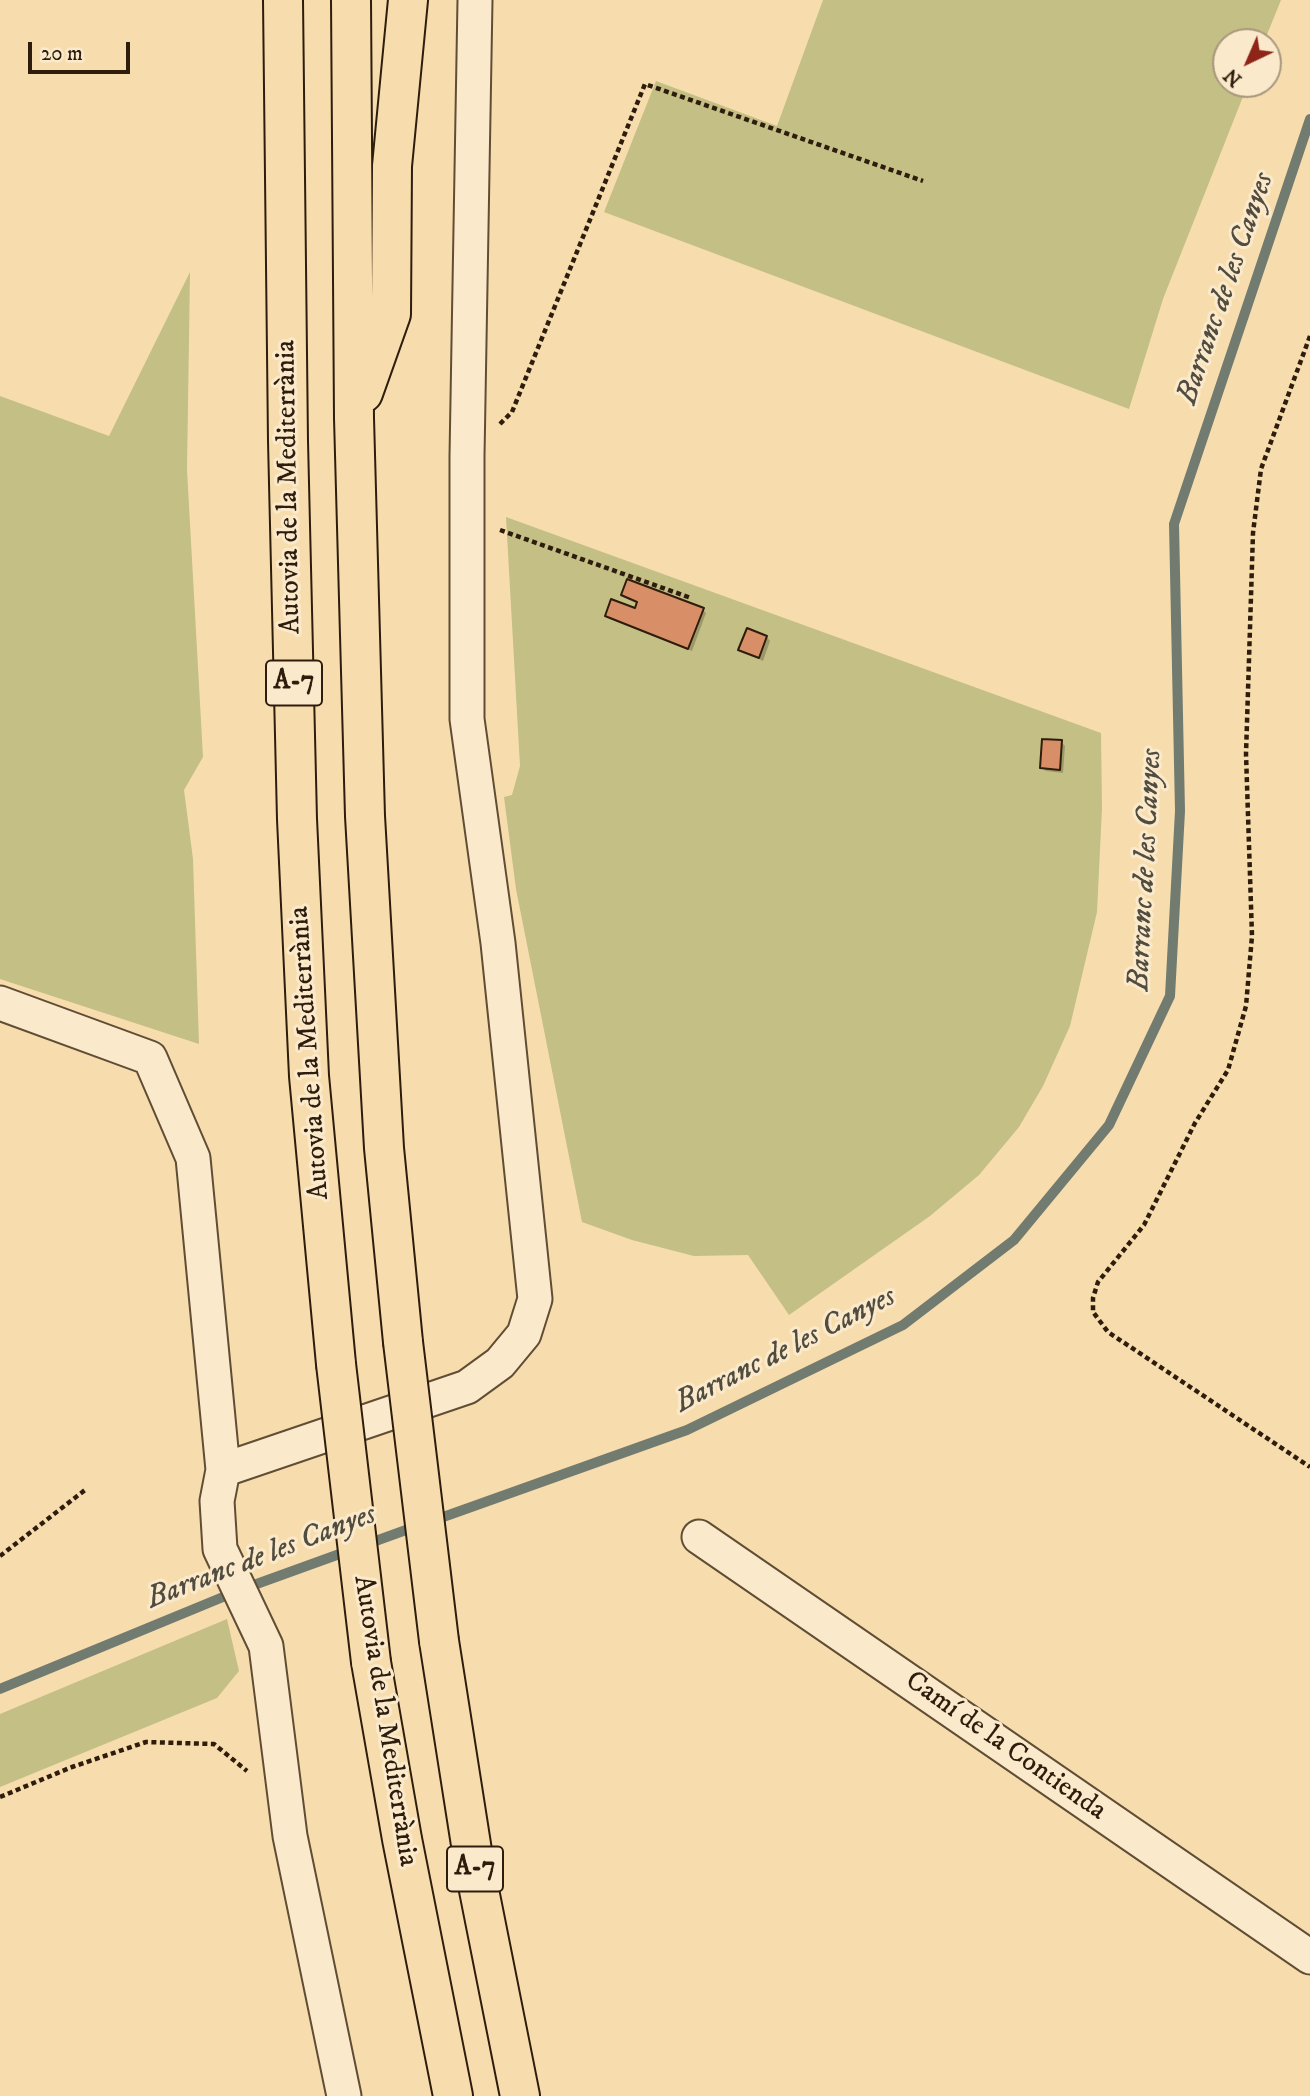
<!DOCTYPE html>
<meta charset="utf-8">
<style>
body{margin:0}
#map{position:relative;width:1310px;height:2096px;overflow:hidden;background:#f7ddad;font-family:"IM FELL DW Pica",serif}
canvas{display:block}
.north{position:absolute;left:1212px;top:28px;width:70px;height:70px;box-sizing:border-box;background:#fae9ca;border:2px solid #a8977e;border-radius:50%;rotate:224deg;font-size:19px;font-weight:700;line-height:28px;text-align:center;color:#2e1d0d}
.north::after{content:'';display:block;margin:auto;width:24px;height:32px;background:#8f2418;clip-path:polygon(50% 0,100% 100%,50% 72%,0 100%)}
.scale{position:absolute;left:28px;top:42px;width:102px;height:32px;box-sizing:border-box;border:4px solid #2e1d0d;border-top:0;padding-left:9px;font-size:21px;line-height:24px;white-space:nowrap;color:#2e1d0d;-webkit-text-stroke:5px #fae9ca;paint-order:stroke}
</style>
<div id="map">
<canvas width="1310" height="2096"></canvas>
<div class="north">N</div>
<div class="scale">20 m</div>
</div>
<script>
const ctx = document.querySelector('canvas').getContext('2d');
ctx.lineJoin = 'round';
function paint(path, color) { ctx.fillStyle = color; ctx.fill(path, 'evenodd'); }
const shape = rows => new Path2D(rows.map(r => 'M' + r).join(''));
function stroke(path, color, width, dash) { ctx.strokeStyle = color; ctx.lineWidth = width; ctx.lineCap = dash ? 'butt' : 'round'; ctx.setLineDash(dash || []); ctx.stroke(path); }
function write(font, color, halo, rows, align = 'center') {
  ctx.font = font + ' "IM FELL DW Pica",serif'; ctx.lineWidth = 6; ctx.setLineDash([]); ctx.textBaseline = 'middle'; ctx.strokeStyle = halo; ctx.fillStyle = color; for (const [text, x, y, turn = 0] of rows) {
    ctx.save(); ctx.translate(x, y); ctx.rotate((+turn || 0) * Math.PI / 180); ctx.textAlign = isNaN(turn) ? turn : align; if (halo) ctx.strokeText(text, 0, 0); ctx.fillText(text, 0, 0); ctx.restore();
  }
}
paint(shape([
 [823,0,1281,0,1264,42,1226,42,1226,84,1248,84,1163,299,1129,409,604,212,656,81,777,126],
 [190,272,187,470,203,757,184,790,193,859,199,1044,0,979,0,396,109,436],
 [506,517,1101,733,1102,808,1097,912,1070,1026,1043,1086,1019,1127,979,1175,930,1216,789,1315,748,1255,694,1256,632,1240,582,1222,516,889,504,797,512,795,520,766],
 [227,1619,239,1671,217,1698,0,1787,0,1714]
]), '#c3bf85');
paint(shape([
 [623,595,703,610,706,613,692,651,610,619,607,616,636,611,639,603],
 [767,637,770,641,763,661,740,650],
 [1061,742,1065,746,1063,773,1046,771,1042,768]
]), '#0003');
stroke(shape([
 [432,1521,687,1430,903,1325,1014,1240,1109,1125,1170,996,1180,811,1174,524,1310,119],
 [0,1689,240,1590,417,1526]
]), '#727b70', 10);
const building = shape([
 [627,579,704,608,688,649,605,616,611,599,635,608,637,602,621,595,627,579],
 [747,628,767,636,759,658,738,650,747,628],
 [1042,739,1062,740,1060,770,1040,768,1042,739]
]);
paint(building, '#d88e66');
stroke(building, '#2e1d0d', 2);
const street = shape([
 [0,1003,150,1058,193,1158,223,1470,217,1501,220,1549,266,1646,290,1836,344,2096],
 [223,1470,467,1387,500,1363,524,1334,535,1299,498,943,467,719,467,456,475,0],
 [699,1537,1310,1957]
]);
const highway = shape([
 [283,0,288,441,297,819,309,1076,336,1364],
 [351,0,354,418,365,816,384,1148,403,1342],
 [363,393,391,314,392,166,408,0],
 [439,1641,475,1870,520,2096],
 [371,1662,402,1839,453,2096]
]);
stroke(street, '#604d35', 37);
stroke(highway, '#2e1d0d', 42);
stroke(shape([
 [1310,336,1261,469,1253,533,1246,754,1252,936,1246,1006,1228,1070,1195,1123,1144,1225,1098,1282,1093,1298,1093,1312,1108,1332,1310,1467],
 [500,424,512,412,645,84,923,181],
 [500,530,691,598],
 [0,1556,85,1490],
 [0,1797,72,1767,146,1742,214,1744,247,1771]
]), '#2e1d0d', 4.5, [5, 3.5]);
stroke(street, '#fae9ca', 33);
stroke(highway, '#f7ddad', 38);
const highwayBridge = shape([
 [403,1342,439,1641],
 [336,1364,371,1662]
]);
stroke(highwayBridge, '#2e1d0d', 42, []);
stroke(highwayBridge, '#f7ddad', 38);
for (const [x, y, w] of [
 [294,683,56],
 [475,1869,56]
]) { const box = new Path2D(); box.roundRect(x - w / 2, y - 22.5, w, 45, 5); ctx.fillStyle = '#fae9ca'; ctx.fill(box); stroke(box, '#2e1d0d', 2); }
write('bold 26px', '#2e1d0d', null, [
 ["A-7",294,683],
 ["A-7",475,1869]
]);
write('28px', '#2e1d0d', '#fae9ca', [
 ["Autovia de la Mediterrània",290,487,-91],
 ["Autovia de la Mediterrània",311,1053,-94],
 ["Autovia de la Mediterrània",384,1721,81],
 ["Camí de la Contienda",1005,1747,35]
]);
write('italic 30px', '#504c3f', '#fae9ca', [
 ["Barranc de les Canyes",1227,289,-71],
 ["Barranc de les Canyes",1147,870,-87],
 ["Barranc de les Canyes",786,1351,-27],
 ["Barranc de les Canyes",262,1558,-21]
]);
</script>
